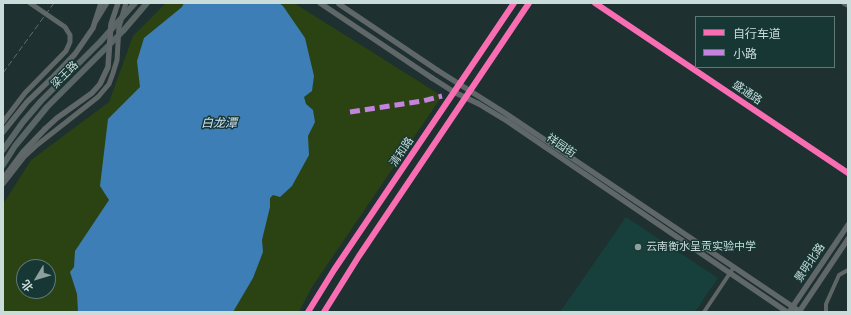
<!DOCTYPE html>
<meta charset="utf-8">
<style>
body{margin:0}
#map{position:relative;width:851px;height:315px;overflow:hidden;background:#1e302f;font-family:Helvetica,"Noto Sans SC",sans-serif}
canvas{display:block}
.frame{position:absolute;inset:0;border:4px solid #cadcda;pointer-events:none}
.legend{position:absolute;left:695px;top:16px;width:140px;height:52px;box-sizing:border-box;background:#173735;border:1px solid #5f7977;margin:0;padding:5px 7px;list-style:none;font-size:12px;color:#cadcda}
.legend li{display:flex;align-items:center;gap:8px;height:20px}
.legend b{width:20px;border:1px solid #5f7977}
.north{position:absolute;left:16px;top:259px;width:40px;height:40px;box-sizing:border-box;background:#173735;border:1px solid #5f7977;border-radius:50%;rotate:232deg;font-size:11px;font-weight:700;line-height:16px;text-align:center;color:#cadcda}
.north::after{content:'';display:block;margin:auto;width:14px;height:18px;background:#8ea09e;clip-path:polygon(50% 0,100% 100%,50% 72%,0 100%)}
</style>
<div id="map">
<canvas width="851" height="315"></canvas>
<div class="frame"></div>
<ul class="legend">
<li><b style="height:5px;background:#f96db3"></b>自行车道</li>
<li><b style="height:5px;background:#c483df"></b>小路</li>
</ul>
<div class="north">北</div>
</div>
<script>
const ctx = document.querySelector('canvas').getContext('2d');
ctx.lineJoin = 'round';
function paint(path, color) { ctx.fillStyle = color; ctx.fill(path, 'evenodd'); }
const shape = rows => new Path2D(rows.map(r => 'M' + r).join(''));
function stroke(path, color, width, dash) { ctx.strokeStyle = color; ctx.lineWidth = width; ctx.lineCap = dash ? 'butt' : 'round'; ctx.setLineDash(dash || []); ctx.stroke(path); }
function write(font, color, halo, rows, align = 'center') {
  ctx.font = font + ' Helvetica,"Noto Sans SC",sans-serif'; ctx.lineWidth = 3; ctx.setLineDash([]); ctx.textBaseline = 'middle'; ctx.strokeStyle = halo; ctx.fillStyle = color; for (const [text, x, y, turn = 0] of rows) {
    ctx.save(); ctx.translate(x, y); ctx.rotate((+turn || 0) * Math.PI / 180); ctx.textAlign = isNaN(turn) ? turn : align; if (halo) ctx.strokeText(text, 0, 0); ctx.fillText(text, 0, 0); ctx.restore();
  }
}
paint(shape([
 [626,217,718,278,695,312,560,312]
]), '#173f3c');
paint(shape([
 [166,3,294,3,442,96,312,287,299,312,3,312,3,204,31,160,109,102,133,36],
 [24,267,48,267,48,291,24,291]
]), '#2b4312');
paint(shape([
 [184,3,279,3,283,6,305,38,314,76,312,91,304,97,306,104,313,110,315,122,308,136,309,155,292,186,280,197,273,195,270,198,270,207,262,240,263,252,253,278,233,312,78,312,77,294,70,272,74,267,75,251,109,200,100,186,108,119,140,87,137,61,144,38,182,7]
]), '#3d7eb6');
stroke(shape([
 [704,312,734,267],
 [826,312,826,304,839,275,848,270]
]), '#5f6666', 4);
stroke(shape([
 [595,3,848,173],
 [96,21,107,3],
 [3,122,25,93,66,51,70,42,70,35,65,27,30,3],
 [3,184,24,157,37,145,98,97,109,84,113,73,117,60,119,27,126,3]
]), '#5f6666', 5);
stroke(shape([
 [844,3,848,5],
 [437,70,505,113,799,311],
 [432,78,454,92,479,104,507,121,787,312],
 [3,132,27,102,53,77,75,54,93,28,101,3],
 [3,179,23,152,45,129],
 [791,309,848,225],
 [308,312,334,270,514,3],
 [324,312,359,256,529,3],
 [799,312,848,239]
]), '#5f6769', 5.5);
stroke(shape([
 [3,150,23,122,41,101,100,42,135,3],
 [3,165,15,146,47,107,123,31,147,3]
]), '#5a6666', 6);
stroke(shape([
 [3,73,54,3]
]), '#656c6d', 1, [6, 3]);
stroke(shape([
 [320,3,432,78],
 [339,4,437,70],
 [45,129,57,118,92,93,100,84,108,67,111,24,118,3]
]), '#5f6769', 5.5);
stroke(shape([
 [350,112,423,101,442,96]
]), '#c483df', 5, [10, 5]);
stroke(shape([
 [595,3,848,173],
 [308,312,334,270,514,3],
 [324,312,359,256,529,3]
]), '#f96db3', 6);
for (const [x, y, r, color] of [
 [638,247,4,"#8ea09e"]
]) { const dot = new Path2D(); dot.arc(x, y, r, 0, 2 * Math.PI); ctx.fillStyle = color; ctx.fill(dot); stroke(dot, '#173735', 1.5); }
write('11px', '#cadcda', '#173735', [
 ["梁王路",65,75,-45],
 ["盛通路",747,93,34],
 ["祥园街",561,146,34],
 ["清和路",402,152,-56],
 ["景明北路",810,263,-56]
]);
write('11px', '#cadcda', '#173735', [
 ["云南衡水呈贡实验中学",646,247]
], 'left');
write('italic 12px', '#cfe0f1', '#173735', [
 ["白龙潭",219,124]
]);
</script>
